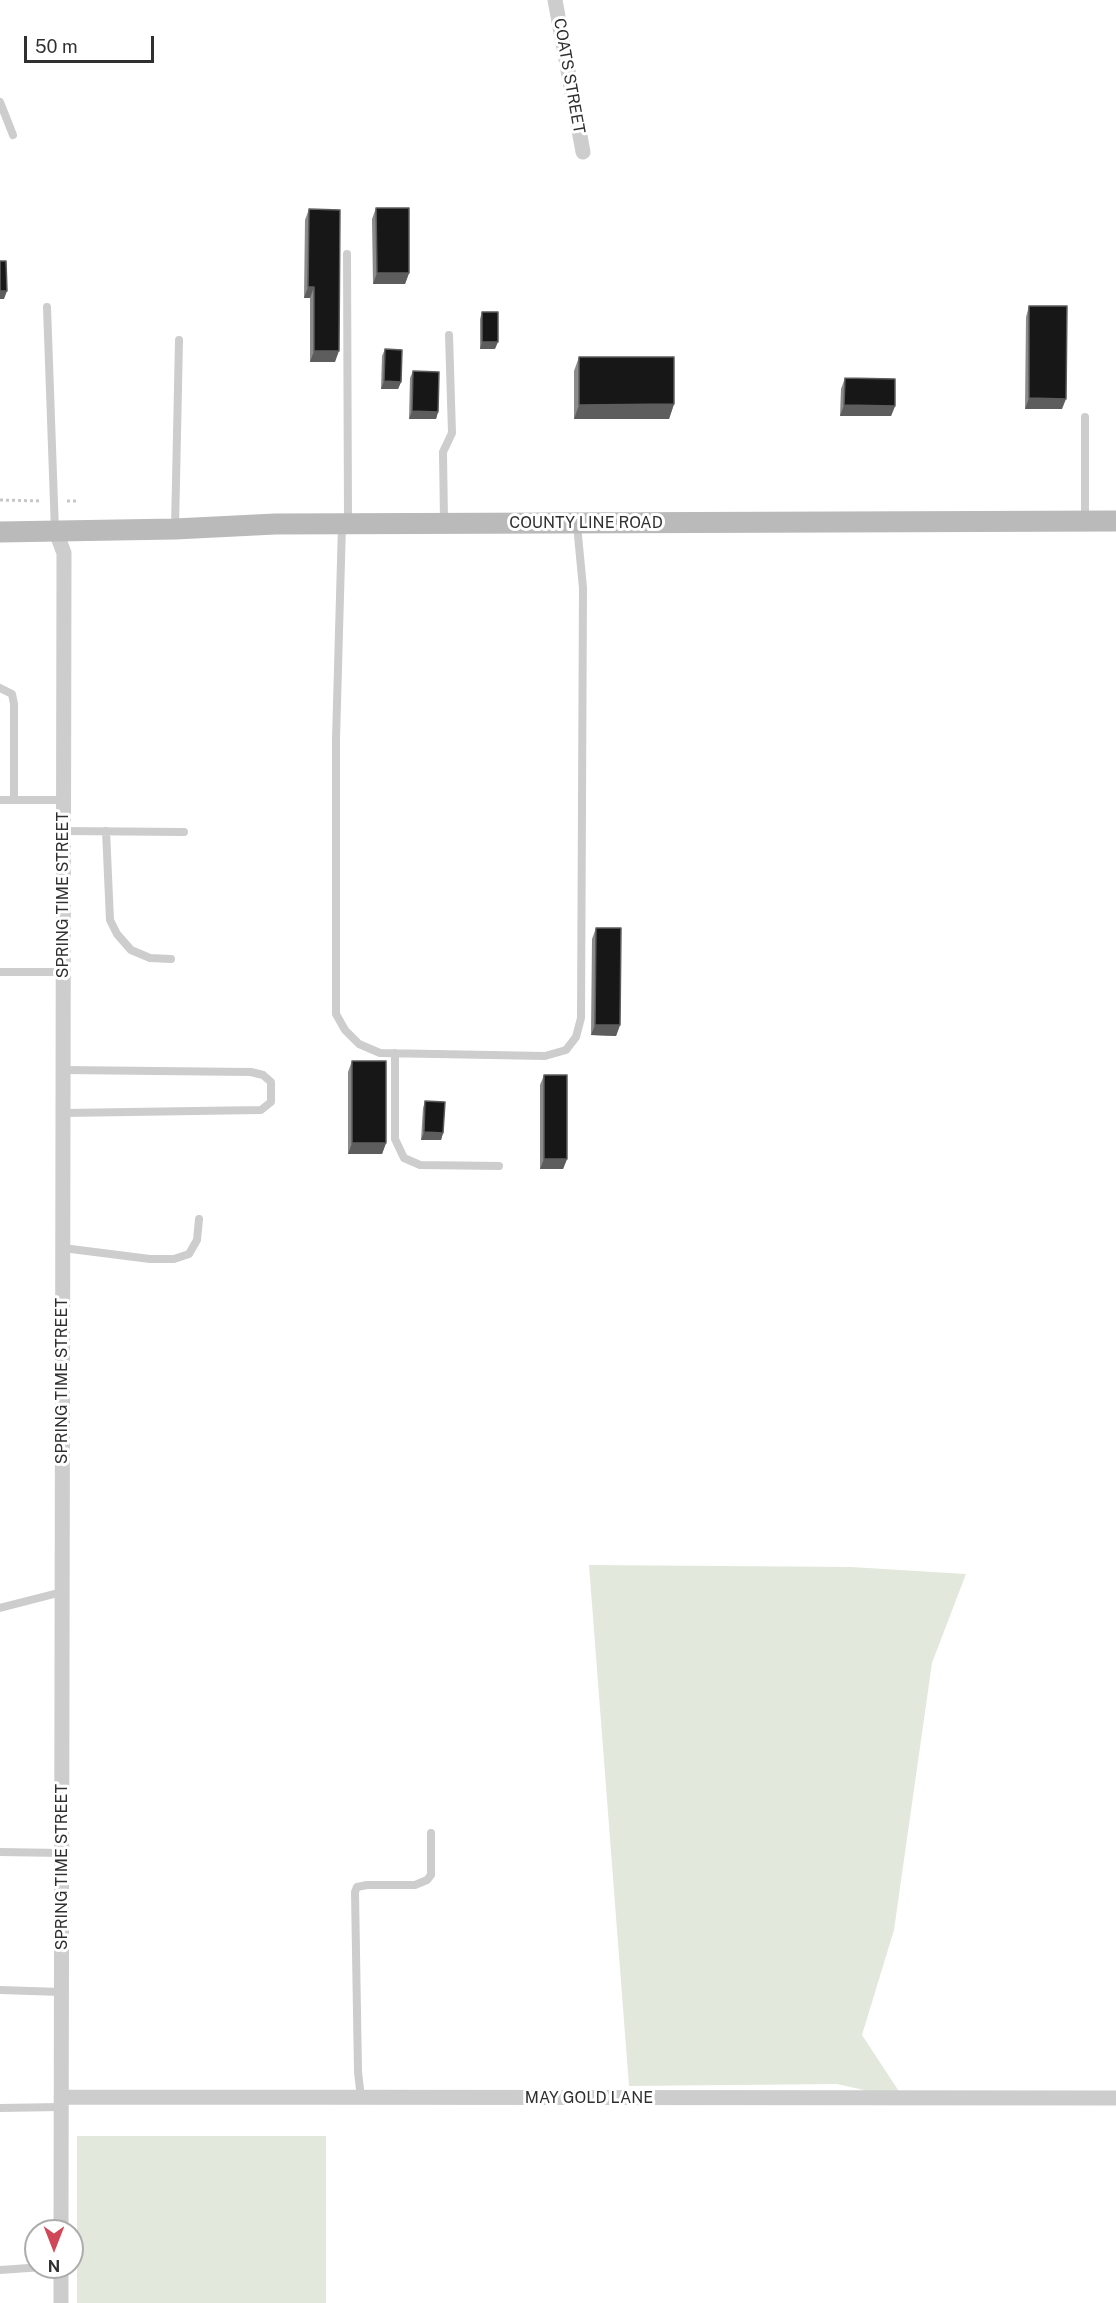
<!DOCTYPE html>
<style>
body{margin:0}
#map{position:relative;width:1116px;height:2303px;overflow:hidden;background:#fff;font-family:"Public Sans",sans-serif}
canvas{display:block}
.north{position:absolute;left:24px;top:2219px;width:60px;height:60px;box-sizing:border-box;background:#fff;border:2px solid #acacac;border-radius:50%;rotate:180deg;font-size:16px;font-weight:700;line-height:24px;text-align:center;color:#303030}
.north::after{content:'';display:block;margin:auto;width:21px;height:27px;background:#d04857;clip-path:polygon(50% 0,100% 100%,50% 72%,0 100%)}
.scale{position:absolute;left:24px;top:36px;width:130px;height:27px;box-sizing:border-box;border:3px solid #303030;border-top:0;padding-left:8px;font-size:18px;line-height:21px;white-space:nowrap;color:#303030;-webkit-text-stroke:4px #fff;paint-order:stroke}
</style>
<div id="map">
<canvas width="1116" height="2303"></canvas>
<div class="north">N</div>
<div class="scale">50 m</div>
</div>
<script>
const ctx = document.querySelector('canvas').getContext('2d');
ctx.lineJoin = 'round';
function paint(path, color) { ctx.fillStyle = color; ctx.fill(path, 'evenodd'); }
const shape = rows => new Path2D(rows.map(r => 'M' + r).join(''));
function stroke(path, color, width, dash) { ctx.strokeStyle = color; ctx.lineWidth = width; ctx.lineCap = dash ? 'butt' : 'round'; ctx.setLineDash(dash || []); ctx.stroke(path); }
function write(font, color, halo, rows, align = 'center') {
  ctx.font = font + ' "Public Sans",sans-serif'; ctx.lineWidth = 6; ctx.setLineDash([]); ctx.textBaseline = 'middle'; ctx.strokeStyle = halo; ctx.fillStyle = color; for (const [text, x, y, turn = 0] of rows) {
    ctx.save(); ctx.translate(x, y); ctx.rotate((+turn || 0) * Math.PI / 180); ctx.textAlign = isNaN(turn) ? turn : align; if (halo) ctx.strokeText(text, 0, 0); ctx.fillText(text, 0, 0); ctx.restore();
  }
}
paint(shape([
 [589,1565,851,1567,966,1574,932,1663,894,1930,862,2035,904,2099,837,2084,629,2086],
 [77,2136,326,2136,326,2303,77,2303]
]), '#e3e8dc');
stroke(shape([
 [0,500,42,501],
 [67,501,77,501]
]), '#c7c7c7', 3, [3, 3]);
stroke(shape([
 [0,102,13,135],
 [347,254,348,522],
 [47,307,55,531],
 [1085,417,1085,520],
 [444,522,443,452,452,433,449,335],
 [342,525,336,739,336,1014,345,1030,359,1044,380,1053,545,1056,566,1050,576,1037,581,1018,583,588,577,525],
 [175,528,179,340],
 [0,688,12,694,14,704,14,800],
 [0,800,63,800],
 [63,831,184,832],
 [106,831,110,920,117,934,131,950,150,958,171,959],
 [0,972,63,972],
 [395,1053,395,1139,404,1158,420,1165,499,1166],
 [63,1070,251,1072,263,1075,271,1082,271,1102,261,1110,63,1113],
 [63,1248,150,1259,174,1259,189,1254,197,1240,199,1219],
 [0,1608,62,1592],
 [0,1852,62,1853],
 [0,1990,61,1992],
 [361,2098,358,2072,355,1892,357,1887,367,1885,415,1885,427,1880,431,1875,431,1833],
 [0,2108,61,2107],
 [0,2270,43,2267]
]), '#cdcdcd', 8);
stroke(shape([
 [555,0,583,152],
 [56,532,64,553,61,2231],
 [61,2097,1116,2098],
 [61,2267,61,2303]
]), '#cdcdcd', 15);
stroke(shape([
 [0,532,175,529,275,524,1116,521]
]), '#bababa', 21);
paint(shape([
 [376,208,409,273,405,284,373,284,372,219],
 [309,209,335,362,310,362,310,298,304,298,305,220],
 [1029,306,1062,409,1025,409,1026,317],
 [482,312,495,349,480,349,480,319],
 [385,349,401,382,398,389,381,389,382,356],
 [579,357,674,404,669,419,574,419,574,371],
 [413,371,438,412,436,419,409,419,410,378],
 [845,378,895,406,891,416,840,416,841,389],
 [596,928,620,1025,616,1036,591,1035,592,939],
 [352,1061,386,1143,382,1154,348,1154,348,1072],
 [544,1075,567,1159,563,1169,540,1169,540,1085],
 [425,1101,443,1133,441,1140,421,1140,423,1108]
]), '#8b8b8b');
paint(shape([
 [377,273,409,273,405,284,373,284],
 [308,287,314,287,310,298,304,298],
 [0,291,7,291,4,299,0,299],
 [482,342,498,342,495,349,480,349],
 [314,351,339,351,335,362,310,362],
 [384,381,401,382,398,389,381,389],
 [1029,398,1066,399,1062,409,1025,409],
 [674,404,669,419,574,419,579,405],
 [844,405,895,406,891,416,840,416],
 [412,411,438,412,436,419,409,419],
 [595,1025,620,1025,616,1036,591,1035],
 [424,1132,443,1133,441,1140,421,1140],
 [352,1143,386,1143,382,1154,348,1154],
 [544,1159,567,1159,563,1169,540,1169]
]), '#5d5d5d');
const building = shape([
 [376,208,409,208,409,273,377,273,376,208],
 [309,209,340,210,339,351,314,351,314,287,308,287,309,209],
 [0,261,6,261,7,291,0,291,0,261],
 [1029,306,1067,306,1066,399,1029,398,1029,306],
 [482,312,498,312,498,342,482,342,482,312],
 [385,349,402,350,401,382,384,381,385,349],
 [579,357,674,357,674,404,579,405,579,357],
 [413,371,439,372,438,412,412,411,413,371],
 [845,378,895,379,895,406,844,405,845,378],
 [596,928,621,928,620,1025,595,1025,596,928],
 [352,1061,386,1061,386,1143,352,1143,352,1061],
 [544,1075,567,1075,567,1159,544,1159,544,1075],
 [425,1101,445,1102,443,1133,424,1132,425,1101]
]);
paint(building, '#171717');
stroke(building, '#5d5d5d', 1.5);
write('16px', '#303030', '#fff', [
 ["COATS STREET",569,76,80],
 ["COUNTY LINE ROAD",586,523],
 ["SPRING TIME STREET",63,895,-90],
 ["SPRING TIME STREET",62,1381,-90],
 ["SPRING TIME STREET",62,1867,-90],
 ["MAY GOLD LANE",589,2098]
]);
</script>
